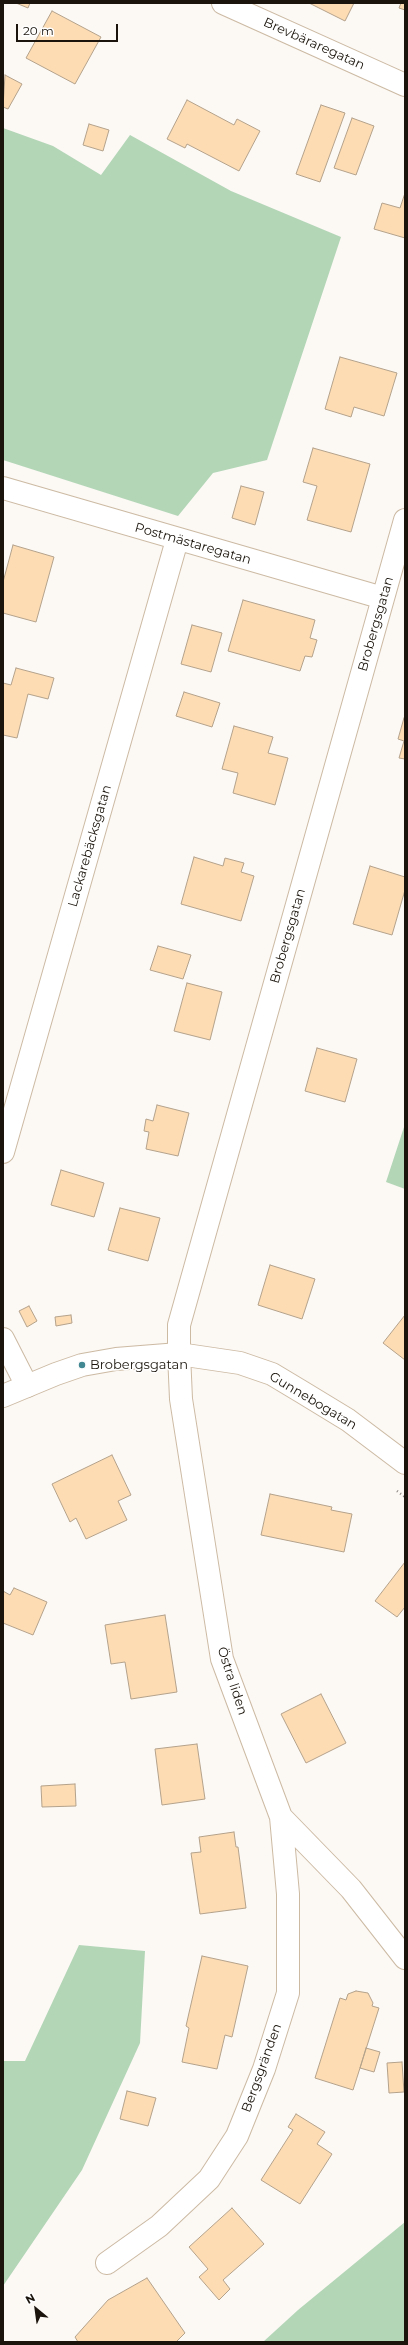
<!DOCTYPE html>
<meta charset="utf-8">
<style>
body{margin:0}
#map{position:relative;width:408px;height:2345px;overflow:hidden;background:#fcf8f4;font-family:Montserrat,sans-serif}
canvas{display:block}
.frame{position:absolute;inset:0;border:4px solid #1a140c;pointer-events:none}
.north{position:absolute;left:16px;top:2289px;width:40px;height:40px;-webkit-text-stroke:3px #fff;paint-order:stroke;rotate:331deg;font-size:11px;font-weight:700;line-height:16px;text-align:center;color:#1a140c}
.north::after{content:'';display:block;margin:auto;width:14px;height:18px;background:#1a140c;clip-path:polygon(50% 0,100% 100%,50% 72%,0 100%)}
.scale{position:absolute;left:16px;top:24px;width:102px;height:18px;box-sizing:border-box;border:2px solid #1a140c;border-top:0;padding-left:5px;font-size:12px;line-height:14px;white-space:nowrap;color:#1a140c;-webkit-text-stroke:3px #fff;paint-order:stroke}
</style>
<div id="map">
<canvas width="408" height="2345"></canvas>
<div class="frame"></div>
<div class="north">N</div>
<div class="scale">20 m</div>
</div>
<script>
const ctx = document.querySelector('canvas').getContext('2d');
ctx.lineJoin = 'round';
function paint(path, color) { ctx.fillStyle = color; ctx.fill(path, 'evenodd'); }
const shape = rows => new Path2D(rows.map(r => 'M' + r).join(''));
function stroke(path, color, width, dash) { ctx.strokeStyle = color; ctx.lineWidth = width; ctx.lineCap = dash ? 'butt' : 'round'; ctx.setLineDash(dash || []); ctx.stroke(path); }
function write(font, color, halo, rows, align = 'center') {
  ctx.font = font + ' Montserrat,sans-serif'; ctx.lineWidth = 3; ctx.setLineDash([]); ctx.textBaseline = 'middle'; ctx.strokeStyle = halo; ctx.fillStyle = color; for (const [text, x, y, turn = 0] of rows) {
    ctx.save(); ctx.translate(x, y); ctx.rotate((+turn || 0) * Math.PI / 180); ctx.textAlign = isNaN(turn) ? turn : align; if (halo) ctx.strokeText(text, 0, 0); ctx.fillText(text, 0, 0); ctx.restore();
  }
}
paint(shape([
 [3,128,53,146,101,175,130,135,231,191,341,237,267,460,213,473,178,516,3,460],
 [405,1124,405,1189,386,1182],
 [79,1945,145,1951,140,2043,82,2170,3,2286,3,2061,25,2061],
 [405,2222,405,2342,263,2342,298,2310]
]), '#b3d6b7');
const building = shape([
 [16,3,30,3,28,8,16,3],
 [309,3,354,3,345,21,309,3],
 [401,3,405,3,405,10,399,8,401,3],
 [52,11,101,37,75,84,26,58,52,11],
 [5,75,22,84,8,109,3,107,5,75],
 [187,100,234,125,237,119,260,131,239,171,187,144,185,148,167,139,187,100],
 [321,105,345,113,320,182,296,174,321,105],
 [352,118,374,126,356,175,334,168,352,118],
 [89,124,109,130,103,151,83,145,89,124],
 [405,193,405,238,374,229,382,203,400,208,405,193],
 [340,357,397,373,384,416,354,407,351,417,325,409,340,357],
 [313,448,370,464,351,532,307,520,317,486,303,482,313,448],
 [241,486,264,492,255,525,232,518,241,486],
 [13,545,54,557,36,622,3,613,3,582,13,545],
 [243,600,315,620,310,638,317,640,312,657,305,656,300,671,228,651,243,600],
 [192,625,222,633,211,672,181,664,192,625],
 [16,668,54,678,48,699,28,694,17,738,3,735,3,683,11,685,16,668],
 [184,692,220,703,212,727,176,716,184,692],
 [404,718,405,718,405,759,399,758,404,741,398,739,404,718],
 [234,726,273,737,268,753,288,758,275,805,233,793,238,773,222,769,234,726],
 [194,857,223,866,225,858,244,863,241,872,254,876,241,921,181,904,194,857],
 [370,866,405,877,405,890,392,935,353,924,370,866],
 [158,946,191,955,183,979,150,970,158,946],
 [187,983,222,992,210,1040,174,1031,187,983],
 [317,1048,357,1059,345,1102,305,1091,317,1048],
 [157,1105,189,1113,178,1156,146,1149,149,1132,144,1131,146,1119,153,1121,157,1105],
 [61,1170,104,1183,94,1217,51,1205,61,1170],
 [120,1208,160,1218,148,1261,108,1250,120,1208],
 [270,1265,315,1279,302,1319,258,1305,270,1265],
 [29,1306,37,1321,27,1327,19,1311,29,1306],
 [71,1315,72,1323,56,1326,55,1317,71,1315],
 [405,1315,405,1360,383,1343,405,1315],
 [112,1455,131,1495,118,1501,127,1520,86,1539,76,1518,70,1522,52,1484,112,1455],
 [270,1494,332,1507,331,1510,352,1514,344,1552,261,1535,270,1494],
 [405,1562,405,1607,397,1617,375,1601,405,1562],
 [14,1588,47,1602,33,1635,3,1623,3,1591,10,1595,14,1588],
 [165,1615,177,1692,131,1699,125,1662,111,1664,105,1625,165,1615],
 [321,1694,346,1743,306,1763,281,1714,321,1694],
 [197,1744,205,1799,162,1805,155,1749,197,1744],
 [75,1784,76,1806,42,1807,41,1786,75,1784],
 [234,1832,236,1847,238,1847,246,1908,200,1914,191,1853,201,1852,199,1837,234,1832],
 [202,1956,248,1966,232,2037,225,2035,217,2069,182,2062,189,2028,186,2026,202,1956],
 [356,1991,368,1993,373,2003,372,2006,379,2008,353,2090,315,2078,340,1998,346,2000,348,1994,356,1991],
 [366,2048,380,2052,374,2072,360,2068,366,2048],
 [402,2062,404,2092,389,2093,387,2063,402,2062],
 [127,2091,156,2098,148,2126,120,2119,127,2091],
 [296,2114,325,2132,317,2144,332,2154,300,2204,261,2180,293,2130,288,2127,296,2114],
 [232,2208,264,2244,223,2280,230,2289,219,2300,199,2277,208,2269,189,2247,232,2208],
 [147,2278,185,2333,176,2342,78,2342,75,2337,108,2300,147,2278]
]);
paint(building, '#fddcb3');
stroke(building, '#b4a28b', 1);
const minor = shape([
 [223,3,405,85],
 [3,488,383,598],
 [405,520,179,1325,179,1354,181,1399,222,1659,281,1817,351,1889,405,1958],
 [3,1152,177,540],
 [3,1339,27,1386],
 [107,2263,159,2226,209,2179,237,2136,264,2069,288,1993,288,1894,281,1817]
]);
const tertiary = shape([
 [3,1396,56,1374,82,1365,116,1359,179,1354,240,1363,272,1374,302,1392,348,1420,405,1463]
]);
stroke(minor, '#ccbaa3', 24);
stroke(tertiary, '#ccbaa3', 24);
stroke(shape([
 [397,1491,405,1497]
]), '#88837d', 2.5, [1, 3]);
stroke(minor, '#fff', 22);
stroke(tertiary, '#fff', 22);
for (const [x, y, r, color] of [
 [82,1365,4,"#428892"]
]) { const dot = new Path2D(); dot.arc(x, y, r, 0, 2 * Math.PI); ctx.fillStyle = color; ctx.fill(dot); stroke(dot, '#fff', 1.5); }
write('13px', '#1a140c', '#fff', [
 ["Brevbäraregatan",314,44,24],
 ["Postmästaregatan",193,544,16],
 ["Brobergsgatan",376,624,-74],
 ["Lackarebäcksgatan",90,846,-74],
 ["Brobergsgatan",288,936,-74],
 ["Gunnebogatan",313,1401,31],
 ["Östra liden",232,1681,72],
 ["Bergsgränden",262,2068,-70]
]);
write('13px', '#1a140c', '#fff', [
 ["Brobergsgatan",90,1365]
], 'left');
</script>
